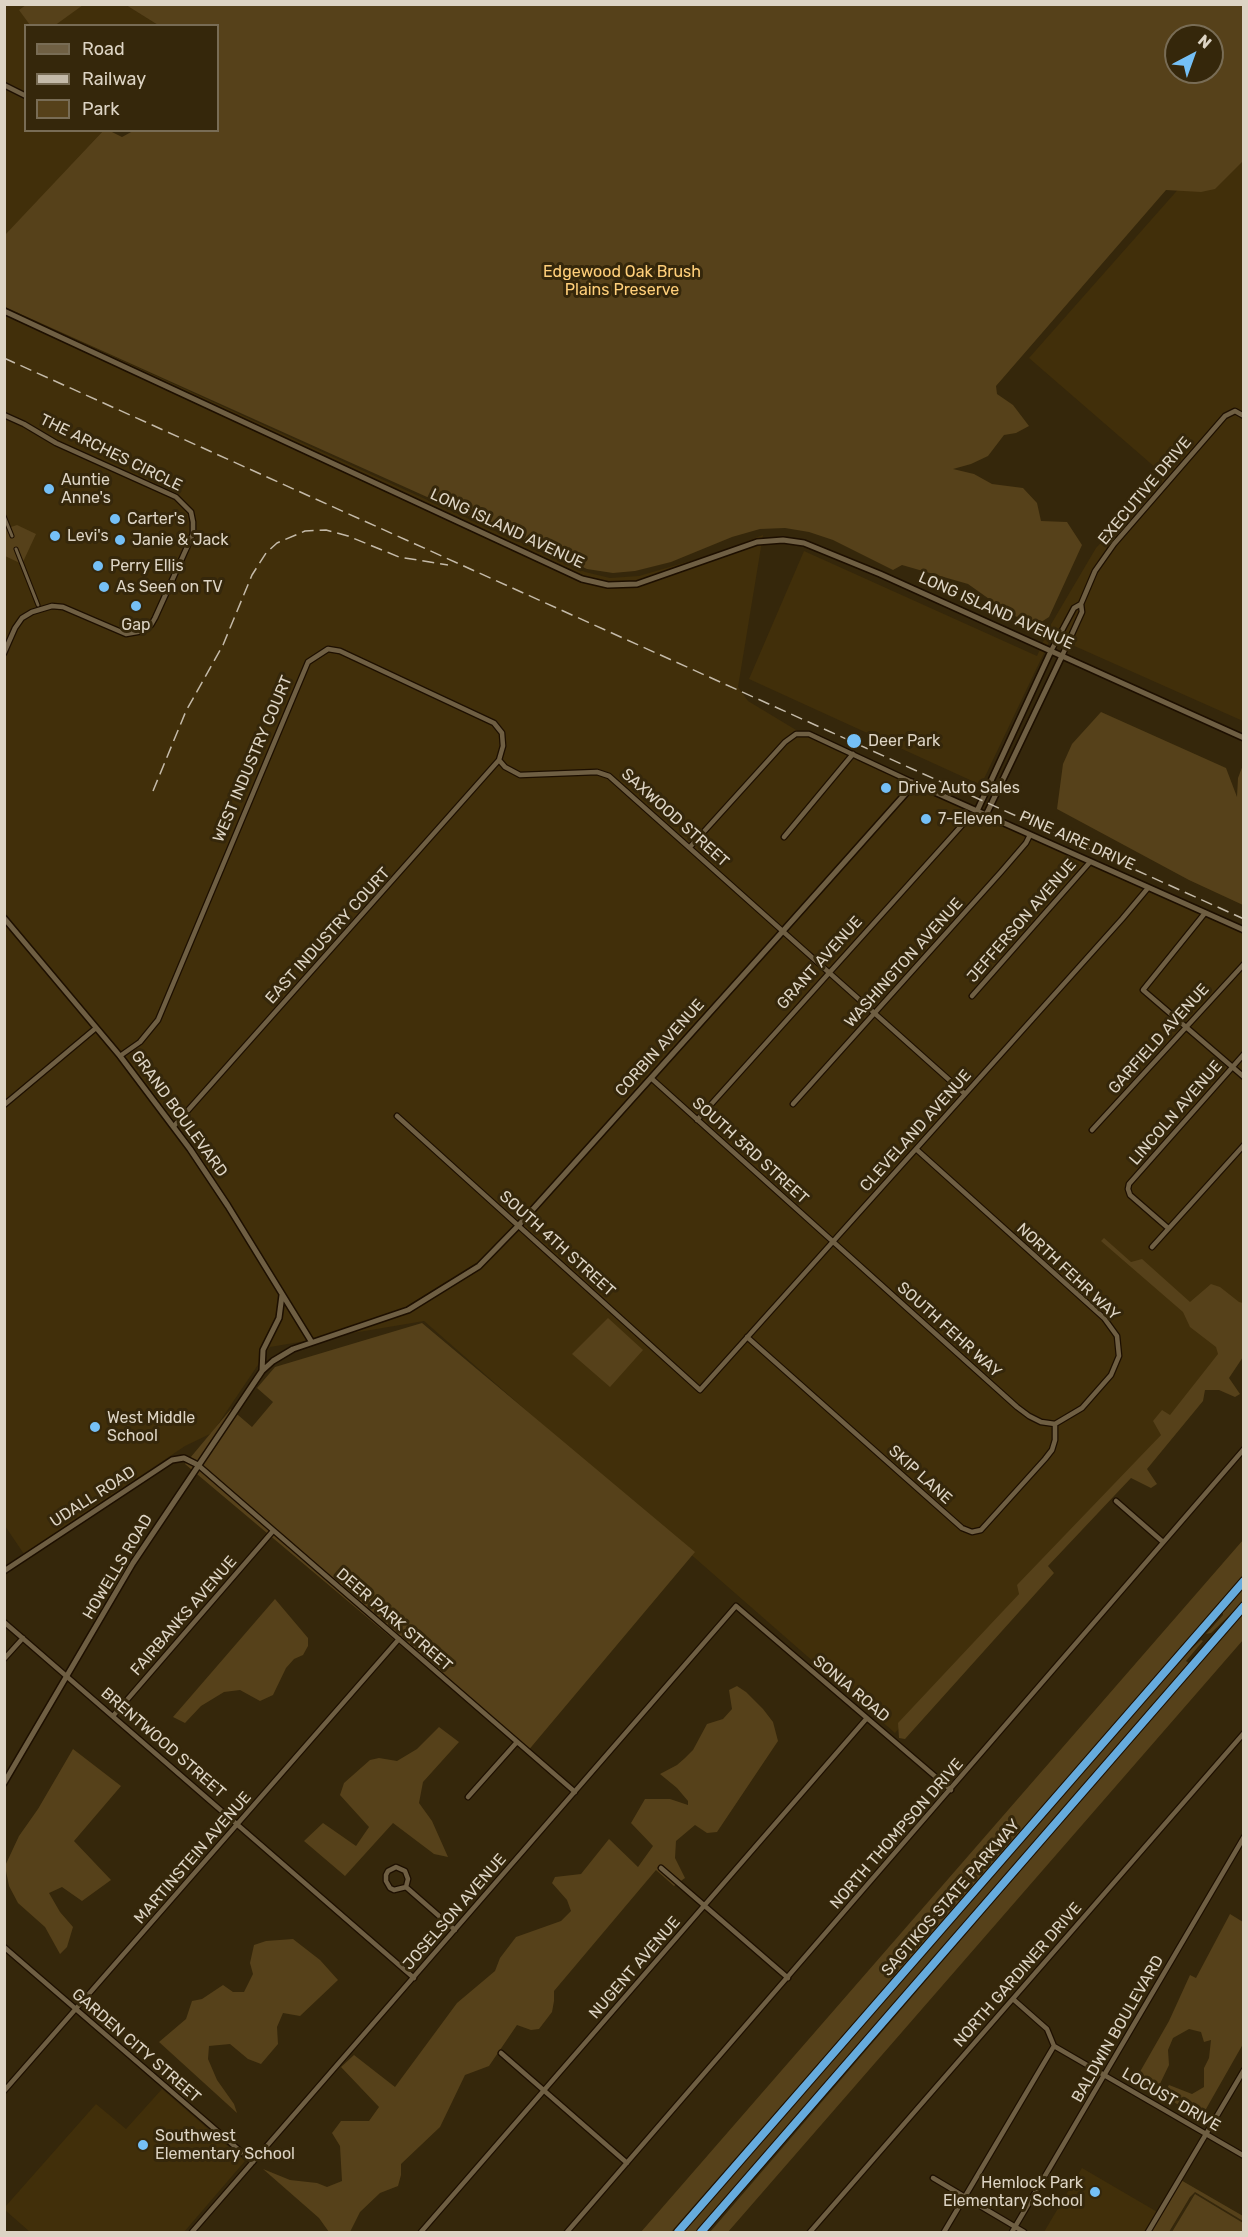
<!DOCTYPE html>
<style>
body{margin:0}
#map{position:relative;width:1248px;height:2237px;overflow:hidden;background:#35270b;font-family:Rubik,sans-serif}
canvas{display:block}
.frame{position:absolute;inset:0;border:6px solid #ddd4c4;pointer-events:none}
.legend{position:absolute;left:24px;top:24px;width:195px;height:108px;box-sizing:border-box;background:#35270b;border:2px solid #786c55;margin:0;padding:8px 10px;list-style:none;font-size:18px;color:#ddd4c4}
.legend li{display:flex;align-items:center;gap:12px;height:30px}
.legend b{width:30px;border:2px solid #786c55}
.north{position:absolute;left:1164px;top:24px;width:60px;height:60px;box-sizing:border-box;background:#35270b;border:2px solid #786c55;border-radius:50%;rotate:41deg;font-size:16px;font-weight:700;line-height:24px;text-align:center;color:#ddd4c4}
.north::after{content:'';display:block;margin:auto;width:21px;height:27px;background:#75c0f6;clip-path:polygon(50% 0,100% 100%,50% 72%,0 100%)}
</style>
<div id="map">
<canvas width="1248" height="2237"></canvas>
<div class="frame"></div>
<ul class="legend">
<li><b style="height:8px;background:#6f5f43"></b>Road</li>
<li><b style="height:8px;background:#c4baa9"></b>Railway</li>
<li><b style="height:16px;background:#56411a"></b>Park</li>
</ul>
<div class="north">N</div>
</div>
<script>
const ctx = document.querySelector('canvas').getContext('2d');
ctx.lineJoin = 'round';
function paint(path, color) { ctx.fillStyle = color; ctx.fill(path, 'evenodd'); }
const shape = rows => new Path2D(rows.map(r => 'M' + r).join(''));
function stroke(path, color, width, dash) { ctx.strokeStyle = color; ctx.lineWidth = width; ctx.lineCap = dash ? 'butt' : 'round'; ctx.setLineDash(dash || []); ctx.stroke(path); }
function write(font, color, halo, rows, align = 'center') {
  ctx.font = font + ' Rubik,sans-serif'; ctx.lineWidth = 6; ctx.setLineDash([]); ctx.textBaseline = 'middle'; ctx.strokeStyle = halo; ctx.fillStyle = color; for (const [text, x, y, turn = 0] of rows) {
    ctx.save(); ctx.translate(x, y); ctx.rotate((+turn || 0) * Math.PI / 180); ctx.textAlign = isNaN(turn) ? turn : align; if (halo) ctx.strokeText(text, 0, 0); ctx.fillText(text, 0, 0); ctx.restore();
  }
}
paint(shape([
 [5,5,126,5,158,25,26,26,26,130,103,131,5,236],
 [1243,116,1243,721,1052,636,981,785,749,679,804,551,1037,656,1050,626,1096,548,1164,475,1029,358],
 [5,307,585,572,610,578,639,576,714,554,763,535,738,687,748,701,801,733,806,733,1243,930,1243,1343,895,1733,424,1321,270,1347,212,1433,185,1446,24,1554,5,1526],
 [162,2089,245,2161,184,2232,30,2232,5,2210,5,2207,96,2104,126,2129],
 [1082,2168,1159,2213,1148,2232,1044,2232]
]), '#412f0a');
paint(shape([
 [26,5,26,4,83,5,54,26,30,25,19,10],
 [126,5,1243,5,1243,161,1215,189,1201,192,1166,190,996,386,997,394,1013,405,1029,426,1016,433,1004,435,988,456,971,464,953,469,974,474,992,484,1023,488,1037,503,1041,521,1067,522,1082,545,1049,617,1035,626,1009,613,968,584,902,565,893,570,833,540,809,532,785,528,760,529,732,537,671,562,635,571,613,573,587,569,5,307,5,235,103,131,110,131,122,137,133,131,218,130,218,26,158,25],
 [1176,36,1212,36,1212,72,1176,72],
 [17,525,36,534,22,564,5,556,5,529],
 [1101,712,1226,768,1237,797,1238,778,1243,765,1243,905,1189,880,1057,809,1063,764,1072,744],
 [1104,1238,1131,1262,1142,1259,1190,1302,1211,1284,1220,1287,1239,1302,1243,1303,1243,1357,1229,1378,1240,1394,1235,1397,1219,1390,1205,1390,1203,1401,1147,1469,1157,1484,1151,1488,1131,1478,1048,1566,1054,1573,905,1739,899,1738,898,1723,1019,1594,1017,1585,1161,1435,1153,1421,1162,1410,1170,1415,1218,1354,1216,1347,1190,1327,1183,1312,1101,1241],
 [608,1318,643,1350,610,1387,572,1354],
 [422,1323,695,1552,527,1752,185,1464,231,1409,252,1427,273,1402,257,1388,275,1367],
 [1243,1540,1243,1575,1038,1812,671,2232,641,2232],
 [1243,1586,1243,1602,1211,1633,1206,1634,1223,1615,1222,1609],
 [275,1599,308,1638,308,1646,303,1655,294,1659,286,1668,273,1695,260,1701,240,1690,224,1692,201,1706,185,1723,173,1717],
 [1243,1614,1243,1640,728,2232,710,2232,1112,1764],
 [1201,1640,1203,1641,1186,1661,1190,1664,697,2232,682,2232,1177,1663],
 [737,1686,746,1692,763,1709,773,1722,778,1741,717,1832,707,1833,695,1825,676,1841,675,1858,685,1878,674,1886,656,1870,554,1991,554,2001,552,2012,539,2029,531,2030,517,2025,489,2066,465,2075,440,2127,401,2164,401,2175,398,2186,380,2193,360,2212,350,2232,329,2232,319,2218,263,2169,290,2180,317,2183,327,2187,342,2181,340,2146,332,2133,341,2121,369,2121,379,2107,341,2067,354,2055,395,2087,457,2003,495,1971,500,1958,516,1937,561,1921,571,1911,567,1900,552,1883,555,1877,581,1874,609,1839,638,1867,653,1846,631,1823,645,1799,670,1799,688,1805,688,1801,677,1788,660,1774,677,1765,685,1758,693,1750,707,1724,723,1719,732,1709,729,1690],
 [439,1727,459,1742,423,1782,419,1803,432,1821,448,1857,434,1854,393,1823,345,1876,304,1841,323,1823,356,1846,369,1827,340,1795,344,1783,370,1760,379,1758,397,1761,417,1749],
 [73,1749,121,1786,74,1841,111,1880,82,1901,62,1887,49,1893,60,1912,73,1927,67,1947,60,1954,45,1927,18,1903,9,1886,5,1866,19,1836,38,1809],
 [1230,1914,1243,1922,1243,2044,1206,2109,1200,2116,1162,2096,1169,2085,1192,2094,1204,2087,1204,2068,1209,2058,1211,2040,1204,2042,1201,2032,1189,2029,1173,2038,1168,2050,1169,2065,1157,2090,1151,2095,1133,2084,1169,2021,1190,1975,1196,1978],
 [293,1939,320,1960,338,1980,300,2016,283,2013,277,2027,278,2044,261,2064,248,2059,230,2044,209,2046,208,2059,217,2080,234,2104,237,2113,159,2042,186,2019,192,2001,202,1999,223,1985,233,1992,244,1992,253,1974,250,1963,254,1945,266,1941],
 [1179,2179,1243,2216,1243,2221,1195,2192,1190,2197,1169,2232,1148,2232],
 [1195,2194,1243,2223,1243,2232,1172,2232]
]), '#56411a');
const pedestrian = shape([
 [4,516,12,536],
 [16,549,38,605]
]);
const minor = shape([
 [4,85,26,96],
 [4,415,24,424,56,443,176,497,191,512,193,522,193,534,155,618,151,625,143,631,126,634,63,607,52,606,32,612,22,618,15,628,4,653],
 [1051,651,1074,608,1081,604],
 [1062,656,1082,612,1081,604,1095,571,1114,544,1225,416,1235,411,1244,416],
 [499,760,505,767,520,775,597,772,609,776,965,1094],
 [784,837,853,754],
 [690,847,785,742,796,734,809,734,912,782],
 [1205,913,1143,990,1244,1077],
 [972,996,1090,862],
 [120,1056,140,1042,158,1020,308,662,328,649,340,651,494,723,502,733,503,746,499,760,174,1126],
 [651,1078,1017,1407,1029,1416,1041,1422,1055,1424],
 [793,1104,1001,872,1026,843,1030,835],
 [4,1105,96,1028],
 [397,1116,700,1390,1122,919,1148,888],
 [697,1120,963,824],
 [1092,1130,1244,964],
 [916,1149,1104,1318,1117,1336,1119,1356,1111,1375,1082,1408,1055,1424],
 [1168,1228,1130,1195,1128,1189,1129,1184,1244,1054],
 [1152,1247,1244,1145],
 [747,1337,962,1528,972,1532,981,1530,1045,1459,1052,1450,1055,1440,1055,1424],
 [198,1465,575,1792],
 [1116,1501,1163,1542],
 [4,1622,414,1978],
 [4,1659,23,1638],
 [113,1716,273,1531],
 [468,1797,517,1742],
 [661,1868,788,1978],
 [406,1887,394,1890,390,1888,386,1881,386,1875,388,1871,396,1867,405,1871,408,1879,406,1887,455,1930],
 [4,1947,253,2162],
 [1054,2046,1244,2156],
 [501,2053,627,2163],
 [4,2091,399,1639],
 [933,2178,1024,2232],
 [192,2232,736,1606,951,1790],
 [421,2232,867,1718],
 [567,2232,1244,1449],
 [810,2232,1244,1733],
 [944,2232,1054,2046,1047,2029,1013,1999],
 [1012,2232,1244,1837],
 [1148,2232,1244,2070]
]);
const tertiary = shape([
 [4,311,582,579,608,585,637,584,757,542,783,540,804,543,880,574,1244,738],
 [977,811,1051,651],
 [986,815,1062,656],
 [4,918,120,1056,190,1149,228,1206,311,1341],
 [262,1371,263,1350,279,1318,282,1295],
 [4,1571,172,1460,184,1458,198,1465],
 [4,1783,133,1563,262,1371,273,1361,293,1349,408,1310,479,1266,518,1226,783,931,907,792,912,782,1244,930]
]);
const motorway = shape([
 [678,2232,1244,1581],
 [701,2232,1244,1606]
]);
stroke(pedestrian, '#1d0f00', 5);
stroke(minor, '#1d0f00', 7);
stroke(tertiary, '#1d0f00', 8);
stroke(motorway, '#1d0f00', 10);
stroke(pedestrian, '#6f5f43', 3);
stroke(minor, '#6f5f43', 4.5);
stroke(tertiary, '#6f5f43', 5);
stroke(motorway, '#66abdd', 8);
stroke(shape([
 [4,358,1244,919],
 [153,791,186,711,223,645,252,575,266,553,277,543,305,531,326,530,348,536,399,557,448,565]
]), '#c4baa9', 1.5, [12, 6]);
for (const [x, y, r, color] of [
 [49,489,6,"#75c0f6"],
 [115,519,6,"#75c0f6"],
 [55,536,6,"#75c0f6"],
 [120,540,6,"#75c0f6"],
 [98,566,6,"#75c0f6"],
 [104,587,6,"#75c0f6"],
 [136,606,6,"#75c0f6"],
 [854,741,8,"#75c0f6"],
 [886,788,6,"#75c0f6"],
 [926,819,6,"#75c0f6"],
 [95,1427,6,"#75c0f6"],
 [143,2145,6,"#75c0f6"],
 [1095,2192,6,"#75c0f6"]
]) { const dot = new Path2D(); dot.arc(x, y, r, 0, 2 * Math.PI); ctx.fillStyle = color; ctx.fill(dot); stroke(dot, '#35270b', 2); }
write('16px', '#ffcf7a', '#35270b', [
 ["Edgewood Oak Brush",622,272],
 ["Plains Preserve",622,290]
]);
write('16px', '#ddd4c4', '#35270b', [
 ["THE ARCHES CIRCLE",111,453,26],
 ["EXECUTIVE DRIVE",1145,491,-50],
 ["LONG ISLAND AVENUE",507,529,25],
 ["LONG ISLAND AVENUE",996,611,24],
 ["WEST INDUSTRY COURT",253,759,-67],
 ["SAXWOOD STREET",675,818,42],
 ["PINE AIRE DRIVE",1077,841,24],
 ["JEFFERSON AVENUE",1022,921,-49],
 ["EAST INDUSTRY COURT",328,936,-48],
 ["GRANT AVENUE",820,963,-48],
 ["WASHINGTON AVENUE",904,963,-48],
 ["GARFIELD AVENUE",1159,1039,-48],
 ["CORBIN AVENUE",660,1048,-48],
 ["LINCOLN AVENUE",1176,1113,-49],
 ["GRAND BOULEVARD",179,1114,54],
 ["CLEVELAND AVENUE",916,1131,-48],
 ["SOUTH 3RD STREET",750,1151,42],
 ["SOUTH 4TH STREET",557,1244,42],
 ["NORTH FEHR WAY",1068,1272,43],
 ["SOUTH FEHR WAY",949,1330,42],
 ["SKIP LANE",920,1475,42],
 ["UDALL ROAD",93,1497,-33],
 ["HOWELLS ROAD",118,1567,-59],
 ["FAIRBANKS AVENUE",184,1616,-49],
 ["DEER PARK STREET",394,1620,41],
 ["SONIA ROAD",851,1689,40],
 ["BRENTWOOD STREET",163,1743,41],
 ["NORTH THOMPSON DRIVE",897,1834,-49],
 ["MARTINSTEIN AVENUE",193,1858,-49],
 ["SAGTIKOS STATE PARKWAY",951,1898,-49],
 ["JOSELSON AVENUE",455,1912,-49],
 ["NUGENT AVENUE",635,1968,-49],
 ["NORTH GARDINER DRIVE",1018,1975,-49],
 ["BALDWIN BOULEVARD",1118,2029,-60],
 ["GARDEN CITY STREET",136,2046,41],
 ["LOCUST DRIVE",1171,2100,30]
]);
write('16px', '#ddd4c4', '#35270b', [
 ["Auntie",61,480],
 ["Anne's",61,498],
 ["Carter's",127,519],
 ["Levi's",67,536],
 ["Janie & Jack",132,540],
 ["Perry Ellis",110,566],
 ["As Seen on TV",116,587],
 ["Gap",136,625,"center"],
 ["Deer Park",868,741],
 ["Drive Auto Sales",898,788],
 ["7-Eleven",938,819],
 ["West Middle",107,1418],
 ["School",107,1436],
 ["Southwest",155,2136],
 ["Elementary School",155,2154],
 ["Hemlock Park",1083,2183,"right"],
 ["Elementary School",1083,2201,"right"]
], 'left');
</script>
